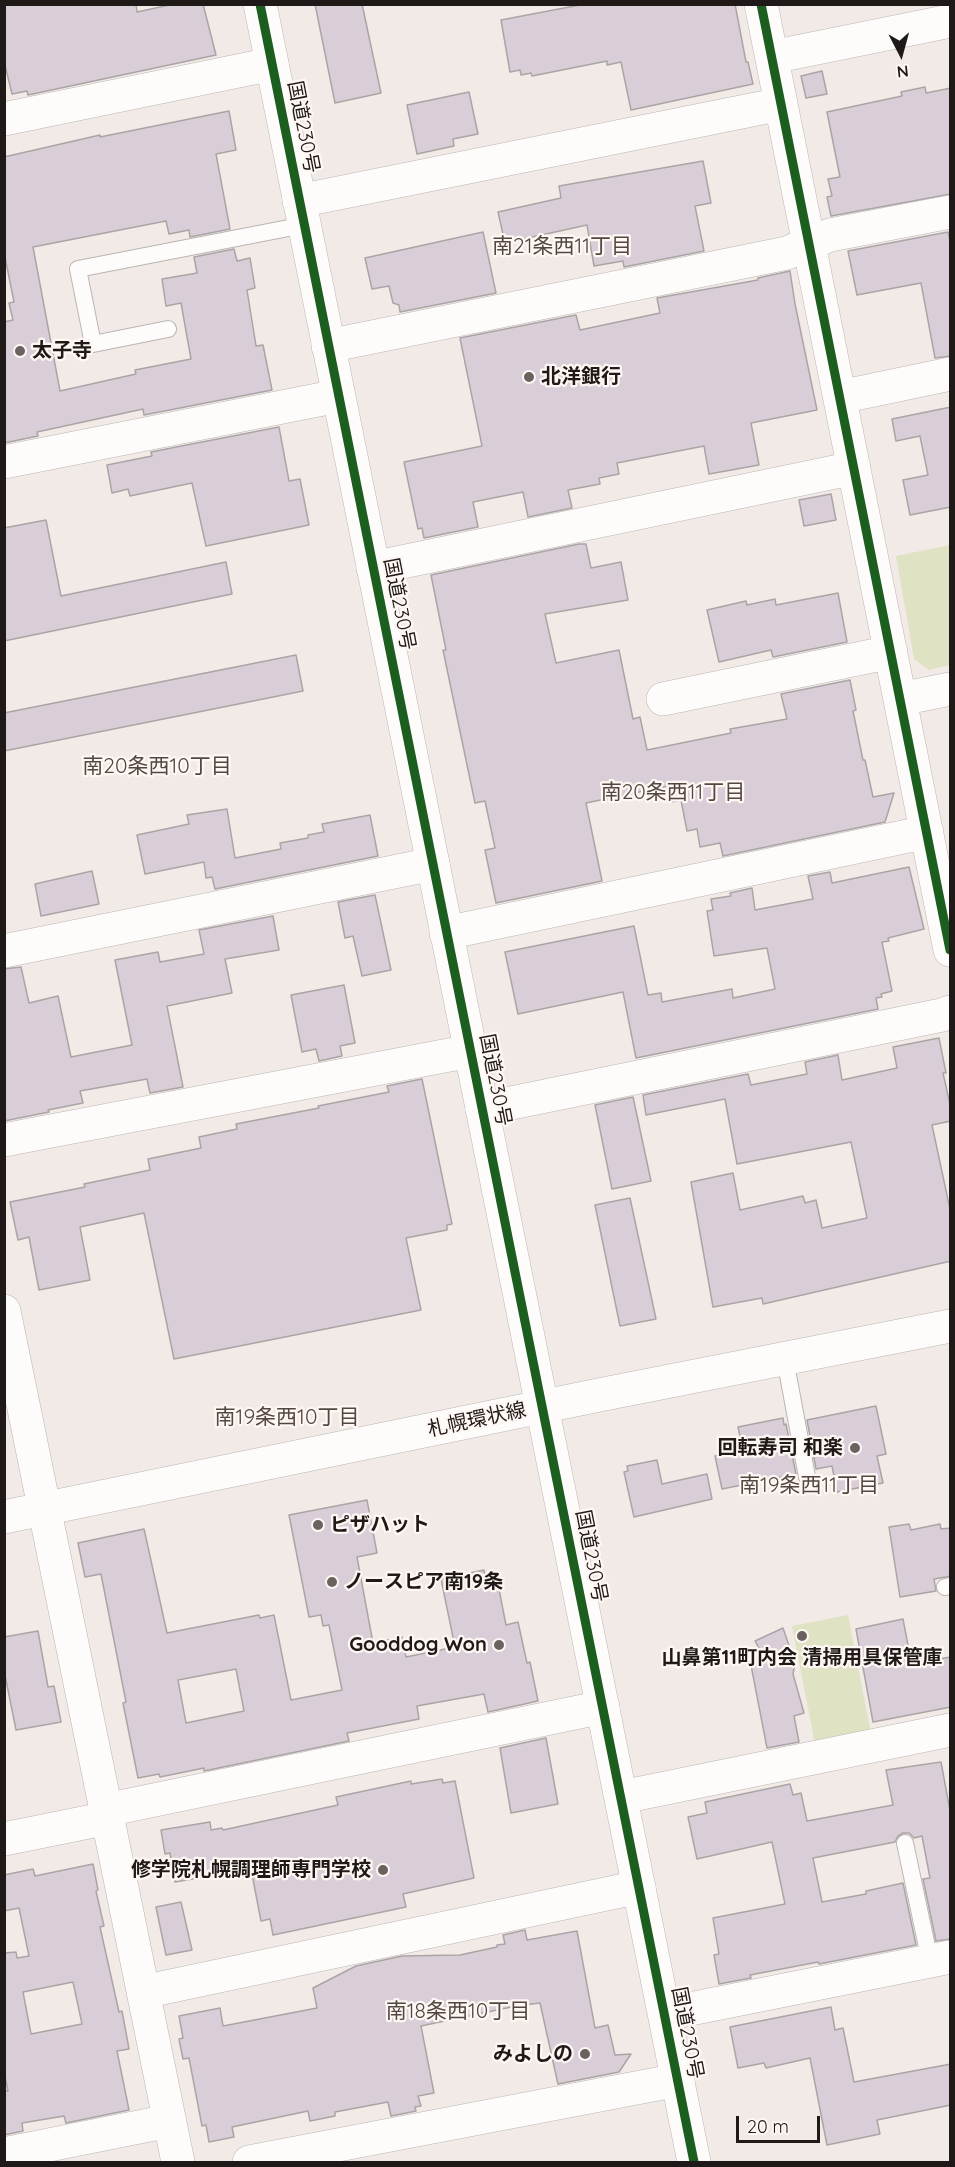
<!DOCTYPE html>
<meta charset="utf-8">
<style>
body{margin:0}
#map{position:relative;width:955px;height:2167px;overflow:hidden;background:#f2eae6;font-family:Quicksand,sans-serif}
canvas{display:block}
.frame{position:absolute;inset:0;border:6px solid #1f1917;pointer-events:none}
.north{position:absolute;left:871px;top:24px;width:60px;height:60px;-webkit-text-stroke:4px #fef7f4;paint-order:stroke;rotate:174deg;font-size:16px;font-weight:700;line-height:24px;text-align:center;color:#1f1917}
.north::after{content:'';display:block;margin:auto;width:21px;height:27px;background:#1f1917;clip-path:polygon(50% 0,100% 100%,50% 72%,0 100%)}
.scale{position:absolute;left:736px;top:2116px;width:84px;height:27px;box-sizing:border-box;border:3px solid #1f1917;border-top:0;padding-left:8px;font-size:18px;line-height:21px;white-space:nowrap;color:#1f1917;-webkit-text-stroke:4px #fef7f4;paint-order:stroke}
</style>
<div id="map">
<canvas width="955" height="2167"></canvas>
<div class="frame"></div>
<div class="north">N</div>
<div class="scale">20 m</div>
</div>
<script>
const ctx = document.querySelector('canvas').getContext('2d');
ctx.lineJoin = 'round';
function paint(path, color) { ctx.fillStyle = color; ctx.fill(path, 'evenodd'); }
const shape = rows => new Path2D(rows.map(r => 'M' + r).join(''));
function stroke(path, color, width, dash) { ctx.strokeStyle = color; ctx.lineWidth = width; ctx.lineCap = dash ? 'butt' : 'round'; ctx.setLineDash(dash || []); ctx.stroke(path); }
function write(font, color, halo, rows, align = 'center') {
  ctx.font = font + ' Quicksand,"Noto Sans JP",sans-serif'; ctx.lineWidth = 4.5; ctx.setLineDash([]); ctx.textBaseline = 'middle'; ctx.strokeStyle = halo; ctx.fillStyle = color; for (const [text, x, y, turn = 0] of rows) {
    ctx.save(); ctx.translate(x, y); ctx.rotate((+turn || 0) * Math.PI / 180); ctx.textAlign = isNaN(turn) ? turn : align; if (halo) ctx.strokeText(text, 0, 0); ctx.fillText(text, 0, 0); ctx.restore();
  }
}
paint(shape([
 [950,545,950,665,929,670,914,659,896,556],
 [848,1615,871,1733,815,1744,792,1626]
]), '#e0e3c3');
const building = shape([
 [4,4,136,4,137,12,174,4,203,4,216,55,28,95,27,91,12,94,4,61,4,4],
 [315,4,362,4,381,93,335,103,315,4],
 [585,4,735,4,746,62,748,62,753,84,631,110,621,62,607,65,607,61,532,76,531,73,521,75,520,70,510,72,501,20,585,4],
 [822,71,827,94,806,98,801,76,822,71],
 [925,87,926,93,951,88,951,194,831,216,827,197,832,196,828,179,840,177,827,112,902,96,901,92,925,87],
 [469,92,478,134,453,139,454,146,417,154,407,105,469,92],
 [229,111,236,150,216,154,230,229,190,237,189,230,169,234,166,221,33,247,60,391,136,374,135,370,191,359,181,303,166,306,162,279,197,273,194,257,234,249,237,261,250,258,255,288,247,290,256,346,263,345,272,390,144,415,143,409,37,432,38,436,4,443,4,322,13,320,9,303,14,302,4,252,4,157,100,135,100,137,229,111],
 [703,161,711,203,695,206,704,251,624,267,623,261,594,266,587,225,505,243,498,212,561,198,559,186,703,161],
 [483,232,496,293,400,312,399,305,393,303,389,286,372,289,365,258,483,232],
 [948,232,951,245,951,356,935,358,921,283,857,295,848,251,948,232],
 [790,271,795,304,817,410,751,423,759,465,709,474,704,446,617,463,619,474,599,478,600,484,568,490,572,508,528,517,523,492,473,502,478,527,424,538,422,528,418,529,404,462,482,446,460,338,576,315,580,330,660,313,657,298,758,280,758,278,790,271],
 [951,407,951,507,910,515,903,480,928,475,920,436,896,441,892,419,951,407],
 [279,427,289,481,300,479,309,525,206,546,192,483,130,496,128,489,112,493,107,465,152,456,151,452,279,427],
 [831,494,836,520,804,526,799,500,831,494],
 [46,520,61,596,226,562,232,594,4,641,4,528,46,520],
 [579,544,586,544,591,568,621,562,628,600,545,614,556,663,619,650,633,719,640,717,647,750,731,733,730,729,787,719,781,694,850,680,856,710,853,711,863,760,865,760,873,797,894,793,885,822,723,856,720,843,700,847,697,829,687,831,681,800,671,802,668,786,586,803,602,881,496,903,485,850,495,848,485,801,475,803,443,650,446,650,431,575,579,544],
 [838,593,847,642,773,657,771,650,719,662,707,610,746,601,747,605,775,599,776,605,838,593],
 [296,655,303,691,4,751,4,713,296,655],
 [227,809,235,858,281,849,280,843,308,838,308,835,324,832,322,824,370,815,378,856,215,889,212,877,206,878,204,862,145,874,137,835,189,824,187,815,227,809],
 [909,867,924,929,888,938,889,941,882,942,892,991,881,994,882,997,876,998,878,1009,636,1058,623,992,518,1014,505,952,634,926,648,995,661,993,662,1002,732,989,733,998,775,989,767,948,714,956,707,911,713,910,711,899,731,896,730,893,752,888,755,910,813,899,808,876,830,872,832,883,909,867],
 [92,871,99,904,41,916,35,884,92,871],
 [375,895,391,970,362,976,353,936,345,938,338,902,375,895],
 [273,916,279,950,225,959,232,993,167,1006,183,1087,150,1093,147,1079,80,1091,83,1103,48,1110,49,1112,4,1121,4,969,21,967,29,1003,58,996,71,1057,132,1045,115,960,158,952,160,962,204,954,199,930,273,916],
 [344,985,355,1043,340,1046,342,1056,319,1061,316,1049,302,1052,291,995,344,985],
 [939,1038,946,1073,943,1073,951,1109,951,1121,932,1125,951,1214,951,1261,763,1304,762,1298,713,1307,691,1182,733,1173,740,1210,803,1196,805,1203,816,1200,822,1228,867,1218,851,1142,737,1164,725,1099,646,1115,643,1095,748,1074,751,1085,807,1074,805,1062,838,1055,842,1080,897,1068,893,1047,939,1038],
 [422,1079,452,1224,447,1225,447,1230,406,1238,421,1310,174,1359,144,1213,80,1227,90,1280,39,1290,29,1237,18,1240,10,1202,85,1187,84,1184,150,1170,148,1159,201,1148,199,1137,237,1129,236,1124,319,1108,318,1106,389,1092,387,1086,422,1079],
 [633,1097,651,1181,612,1189,595,1105,633,1097],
 [630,1198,656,1319,620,1326,595,1205,630,1198],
 [876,1406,886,1454,877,1456,883,1483,837,1492,832,1466,816,1469,807,1420,876,1406],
 [783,1418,784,1425,786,1424,796,1474,722,1489,715,1456,743,1450,738,1427,783,1418],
 [657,1460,662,1484,707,1474,712,1499,634,1517,624,1472,628,1471,627,1466,657,1460],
 [367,1500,377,1553,357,1557,373,1643,402,1637,406,1657,455,1647,441,1579,484,1570,485,1576,496,1574,506,1625,518,1622,527,1663,530,1662,538,1701,488,1712,484,1694,417,1706,419,1719,347,1733,349,1741,204,1771,204,1768,160,1777,159,1774,138,1778,123,1703,126,1702,101,1574,85,1577,78,1543,144,1529,167,1633,259,1615,260,1618,274,1615,291,1700,342,1690,329,1625,323,1626,321,1615,309,1617,289,1515,367,1500],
 [236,1669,244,1711,186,1723,178,1680,236,1669],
 [909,1524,911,1530,940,1524,941,1529,951,1528,951,1576,934,1579,936,1591,900,1597,889,1527,909,1524],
 [903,1619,911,1661,931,1657,932,1660,951,1657,951,1707,873,1722,856,1629,903,1619],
 [783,1628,795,1663,793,1674,804,1713,794,1716,799,1742,767,1748,750,1660,764,1657,755,1641,783,1628],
 [38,1631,48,1687,54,1686,61,1722,16,1730,4,1670,4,1637,38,1631],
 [546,1738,558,1804,511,1813,500,1748,546,1738],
 [941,1762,951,1816,951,1939,936,1941,923,1879,930,1878,922,1836,914,1838,909,1833,903,1833,898,1836,895,1842,813,1858,822,1902,866,1894,866,1891,903,1883,916,1945,819,1964,818,1962,750,1975,751,1978,719,1984,714,1955,719,1954,713,1918,785,1904,772,1842,697,1859,688,1817,707,1813,705,1802,790,1784,793,1795,801,1793,807,1821,893,1805,886,1770,941,1762],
 [442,1779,443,1783,455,1781,474,1878,403,1894,406,1907,273,1935,270,1919,261,1921,251,1869,175,1882,170,1853,165,1854,161,1830,210,1822,211,1830,222,1828,223,1830,338,1805,336,1797,411,1781,411,1784,442,1779],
 [93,1864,98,1890,96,1891,104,1926,100,1927,119,2012,122,2011,129,2049,117,2051,129,2110,66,2123,64,2116,22,2123,23,2131,4,2135,4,2091,8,2091,4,2072,4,1953,16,1952,17,1958,29,1956,19,1908,4,1911,4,1875,33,1869,35,1876,93,1864],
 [73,1982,82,2024,31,2034,23,1992,73,1982],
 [181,1902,192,1950,166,1955,156,1907,181,1902],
 [525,1930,527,1940,577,1931,595,2028,608,2025,615,2055,631,2054,619,2072,558,2084,540,2003,516,2006,421,2026,434,2093,418,2096,421,2106,415,2107,416,2111,391,2116,388,2102,335,2112,335,2116,310,2121,308,2111,232,2127,234,2137,209,2142,206,2125,202,2126,189,2058,183,2059,179,2039,183,2038,179,2016,220,2008,223,2026,317,2008,313,1988,356,1966,402,1956,460,1955,497,1947,497,1945,505,1944,503,1935,525,1930],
 [831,2007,835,2030,843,2028,854,2082,951,2064,951,2105,877,2120,880,2134,827,2145,810,2058,766,2068,764,2063,738,2068,730,2027,831,2007]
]);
paint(building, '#d9ced8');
stroke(building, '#aaa5a5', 1.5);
const service = shape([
 [168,329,93,344,78,269,304,225],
 [785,1359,807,1477],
 [945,1587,950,1586],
 [905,1843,930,1961]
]);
const minor = shape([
 [761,4,950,950],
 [772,57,950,21],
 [4,119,272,64],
 [299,201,781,104],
 [328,346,787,253,830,235,950,212],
 [840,397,950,374],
 [4,462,338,396],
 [373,568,854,468],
 [663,699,891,652],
 [900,699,950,689],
 [446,933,927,832],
 [4,951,433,864],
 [482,1109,942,1015,950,1012],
 [4,1140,470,1051],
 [4,1311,178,2162],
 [622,1797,950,1730],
 [106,1810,603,1707],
 [4,1839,108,1818],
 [143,1992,639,1887],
 [665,2014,950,1957],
 [4,2154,169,2121],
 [249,2162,678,2080]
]);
const primary = shape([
 [4,1517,599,1395,950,1326]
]);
const trunk = shape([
 [260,4,694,2162]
]);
stroke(service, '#bbb5b2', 18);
stroke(minor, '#bbb5b2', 34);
stroke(primary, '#bbb5b2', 34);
stroke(trunk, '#bbb5b2', 34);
stroke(service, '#fdfcfb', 16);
stroke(minor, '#fdfcfb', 33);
stroke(primary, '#fdfcfb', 33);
stroke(trunk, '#fdfcfb', 33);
stroke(shape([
 [260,4,694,2162],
 [761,4,950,950]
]), '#1b5e20', 9);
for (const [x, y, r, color] of [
 [20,351,6,"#69625f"],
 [529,377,6,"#69625f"],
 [855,1448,6,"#69625f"],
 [318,1525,6,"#69625f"],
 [332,1582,6,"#69625f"],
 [802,1636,6,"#69625f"],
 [499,1645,6,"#69625f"],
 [383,1870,6,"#69625f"],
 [585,2054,6,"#69625f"]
]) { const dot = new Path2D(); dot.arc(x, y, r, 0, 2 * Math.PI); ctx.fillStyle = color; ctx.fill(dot); stroke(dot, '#fef7f4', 2); }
write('20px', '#1f1917', '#fef7f4', [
 ["国道230号",303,127,79],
 ["国道230号",399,604,79],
 ["国道230号",495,1080,79],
 ["札幌環状線",477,1420,-12],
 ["国道230号",591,1556,79],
 ["国道230号",687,2033,79]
]);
write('bold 20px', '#1f1917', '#fef7f4', [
 ["太子寺",32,351],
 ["北洋銀行",541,377],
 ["回転寿司 和楽",843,1448,"right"],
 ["ピザハット",330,1525],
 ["ノースピア南19条",344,1582],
 ["Gooddog Won",487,1645,"right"],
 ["山鼻第11町内会 清掃用具保管庫",802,1658,"center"],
 ["修学院札幌調理師専門学校",371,1870,"right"],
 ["みよしの",573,2054,"right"]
], 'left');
write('21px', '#534741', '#fef7f4', [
 ["南21条西11丁目",562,247],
 ["南20条西10丁目",157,767],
 ["南20条西11丁目",673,793],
 ["南19条西10丁目",287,1418],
 ["南19条西11丁目",809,1486],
 ["南18条西10丁目",458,2012]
]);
</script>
